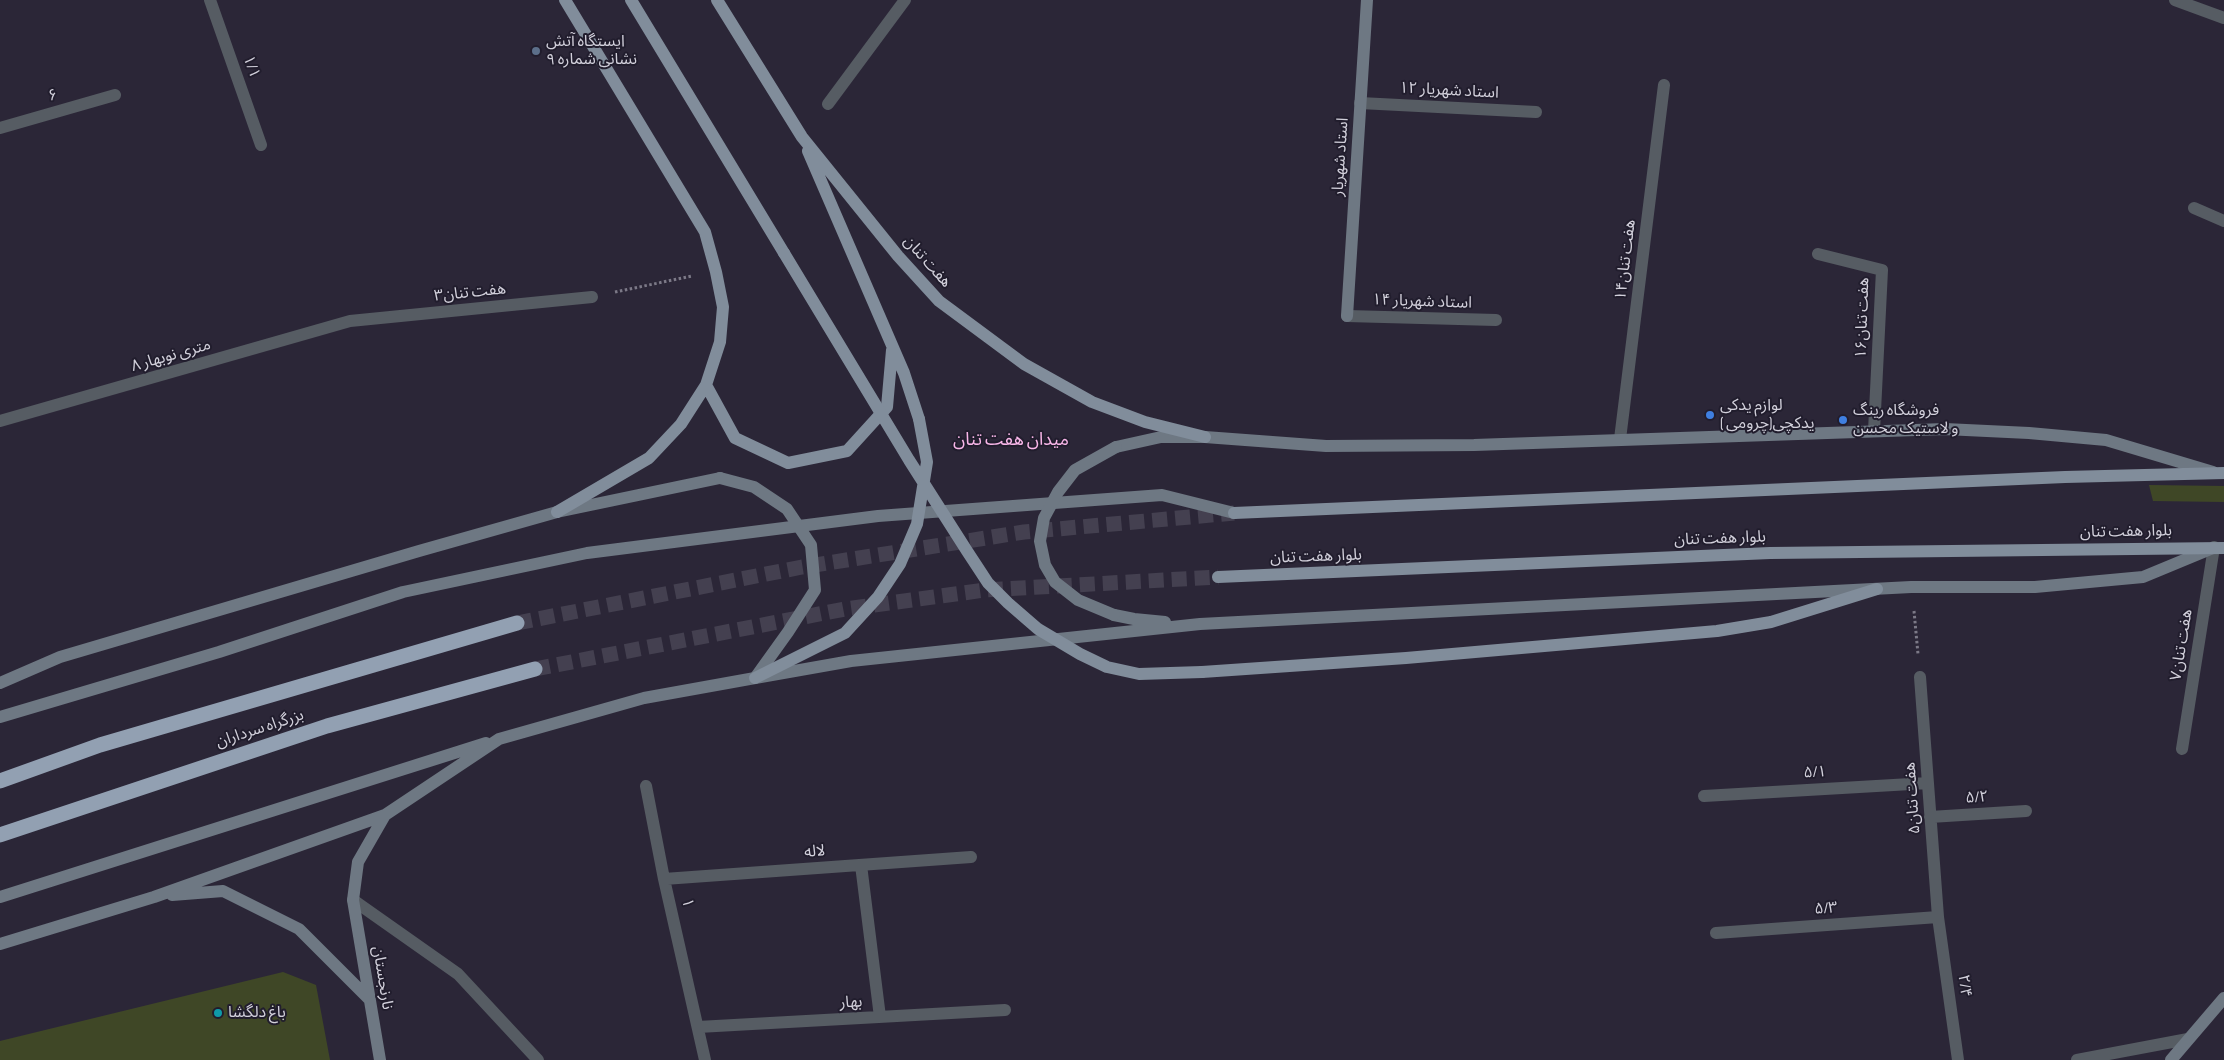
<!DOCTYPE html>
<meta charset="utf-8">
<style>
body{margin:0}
canvas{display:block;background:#2b2637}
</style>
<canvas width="2224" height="1060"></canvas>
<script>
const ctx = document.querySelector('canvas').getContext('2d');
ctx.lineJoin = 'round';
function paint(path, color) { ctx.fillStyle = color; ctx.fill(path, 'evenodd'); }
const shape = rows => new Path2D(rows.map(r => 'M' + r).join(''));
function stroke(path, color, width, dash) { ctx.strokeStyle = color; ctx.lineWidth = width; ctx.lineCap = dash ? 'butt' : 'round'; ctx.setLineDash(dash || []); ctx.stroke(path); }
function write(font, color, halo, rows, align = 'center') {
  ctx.font = font + ' "Sofia Sans Condensed","Noto Sans Arabic",sans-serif'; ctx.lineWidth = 4; ctx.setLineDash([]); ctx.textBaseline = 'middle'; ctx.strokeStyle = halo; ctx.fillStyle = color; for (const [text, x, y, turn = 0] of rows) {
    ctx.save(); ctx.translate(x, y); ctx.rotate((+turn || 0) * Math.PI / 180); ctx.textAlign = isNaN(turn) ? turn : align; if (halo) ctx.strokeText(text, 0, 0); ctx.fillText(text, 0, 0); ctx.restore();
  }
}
paint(shape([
 [2149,485,2224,486,2224,502,2153,501],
 [283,972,316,985,330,1060,0,1060,0,1041]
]), '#3f4726');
stroke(shape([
 [517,623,802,567,1024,532,1234,513],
 [535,669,845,609,985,590,1218,577]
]), '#444050', 15, [15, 8]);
stroke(shape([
 [615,292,692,276],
 [1914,611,1918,654]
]), '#7c7987', 3, [2.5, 2.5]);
stroke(shape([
 [210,0,261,145],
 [2175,0,2224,18],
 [1360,103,1536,112],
 [828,104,905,0],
 [0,128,115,95],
 [2194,208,2224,221],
 [1818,254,1882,270,1874,431],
 [1347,316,1496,320],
 [0,421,350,321,592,297],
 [1620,439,1664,85],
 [1920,677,1938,917,1958,1060],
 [2182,749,2214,547],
 [646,786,664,879,705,1060],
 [1704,796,1928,783],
 [1930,817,2026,811],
 [861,865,880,1017],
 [664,879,971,857],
 [353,900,458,974,538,1060],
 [1716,933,1938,917],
 [698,1027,1005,1010],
 [2077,1060,2188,1039]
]), '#565c63', 12);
stroke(shape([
 [1347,316,1367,0],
 [1116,447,1161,437,1205,437,1326,446,1474,445,1945,429,2029,433,2106,440,2213,472],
 [1114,615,1134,619,1165,622],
 [0,683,60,657,419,551,557,512,720,478],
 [0,717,219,652,403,592,587,553,878,516,1162,495,1234,513],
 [172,895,223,891,299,929,369,999],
 [0,897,486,743],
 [0,944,154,897,385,815,499,739,644,698,755,678,851,661,1200,624,1911,587,2035,587,2143,577,2213,548],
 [380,1060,353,900,358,862,385,815],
 [2171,1060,2224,998]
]), '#6e7883', 12);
stroke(shape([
 [631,0,784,253],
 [717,0,802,137,898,256,939,301,1024,364,1092,402,1145,422,1205,437],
 [808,151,904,373,919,419],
 [706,385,735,438,788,463,847,451,887,407,892,350],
 [557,512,649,458,681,424,706,385,720,342,723,307,716,272,705,232,565,0],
 [1234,513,2065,477,2224,473],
 [1218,577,1770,553,2224,548],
 [1202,672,1406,658,1717,631,1771,622,1877,589]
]), '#818d9b', 12);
stroke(shape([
 [0,781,100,745,517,623],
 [0,835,327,726,535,669]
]), '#92a0b2', 15);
stroke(shape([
 [720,478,754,487,787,509,811,545,815,590,788,632,755,678],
 [1114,615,1078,600,1055,582,1045,565,1040,541,1044,518,1058,492,1075,470,1116,447]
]), '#6e7883', 12);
stroke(shape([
 [784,253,909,460,967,551,988,583,1008,603,1038,629,1080,654,1107,667,1139,674,1202,672],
 [755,678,845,633,878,597,900,564,917,524,927,462,919,419]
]), '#818d9b', 12);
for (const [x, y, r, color] of [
 [536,51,5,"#5c6f8a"],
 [1710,415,5,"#3f7fe0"],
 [1843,420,5,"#3f7fe0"],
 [218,1013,5,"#0f9aa8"]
]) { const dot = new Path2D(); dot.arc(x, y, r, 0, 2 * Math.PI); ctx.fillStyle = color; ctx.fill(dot); stroke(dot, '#211d2d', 2); }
write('16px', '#d2d0db', '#211d2d', [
 ["ایستگاه آتش",546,42],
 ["نشانی شماره ۹",546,60],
 ["لوازم یدکی",1720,406],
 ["یدکچی(چرومی )",1720,424],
 ["فروشگاه رینگ",1853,411],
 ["و لاستیک محسن",1853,429],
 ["باغ دلگشا",228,1013]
], 'left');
write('16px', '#d2d0db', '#211d2d', [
 ["۱/۱",251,67,70],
 ["استاد شهریار ۱۲",1449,91,3],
 ["۶",53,96,-16],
 ["استاد شهریار",1341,157,-86],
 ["هفت تنان۱۴",1626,260,-83],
 ["هفت تنان",927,262,48],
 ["هفت تنان۳",470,293,-6],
 ["استاد شهریار ۱۴",1422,302,2],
 ["هفت تنان۱۶",1863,318,-88],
 ["۸ متری نوبهار",171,356,-16],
 ["بلوار هفت تنان",2126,532,-1],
 ["بلوار هفت تنان",1720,539,-2],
 ["بلوار هفت تنان",1316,557,-2],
 ["هفت تنان۷",2182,645,-81],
 ["بزرگراه سرداران",260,729,-18],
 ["۵/۱",1815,773,-3],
 ["هفت تنان۵",1913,798,-94],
 ["۵/۲",1977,798,-4],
 ["لاله ‍",816,852,-4],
 ["۱",687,903,77],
 ["۵/۳",1826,909,-4],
 ["نارنجستان",382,978,81],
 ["۲/۴",1964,986,82],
 ["بهار",851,1003,-3]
]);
write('18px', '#f8b6e8', '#211d2d', [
 ["میدان هفت تنان",1011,440]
]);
</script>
